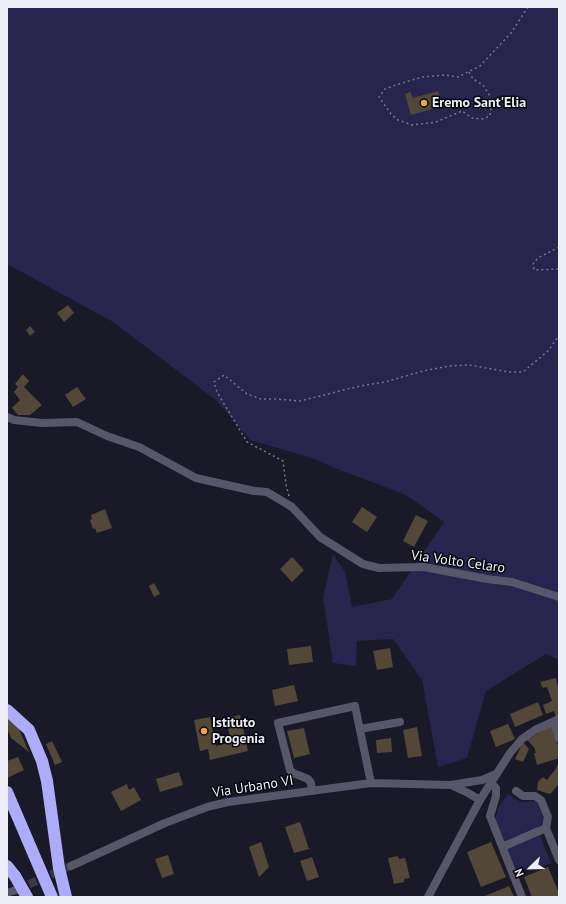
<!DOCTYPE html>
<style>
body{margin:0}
#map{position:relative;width:566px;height:904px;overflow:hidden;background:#191928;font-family:"PT Sans",sans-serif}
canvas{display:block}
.frame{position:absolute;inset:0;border:8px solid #edeef8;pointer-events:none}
.north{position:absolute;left:510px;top:848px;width:40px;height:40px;-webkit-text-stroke:3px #05050b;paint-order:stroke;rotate:247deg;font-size:11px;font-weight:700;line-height:16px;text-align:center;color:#edeef8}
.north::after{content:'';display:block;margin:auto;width:14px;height:18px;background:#edeef8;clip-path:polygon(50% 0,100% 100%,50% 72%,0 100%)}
</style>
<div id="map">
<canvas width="566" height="904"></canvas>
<div class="frame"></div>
<div class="north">N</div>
</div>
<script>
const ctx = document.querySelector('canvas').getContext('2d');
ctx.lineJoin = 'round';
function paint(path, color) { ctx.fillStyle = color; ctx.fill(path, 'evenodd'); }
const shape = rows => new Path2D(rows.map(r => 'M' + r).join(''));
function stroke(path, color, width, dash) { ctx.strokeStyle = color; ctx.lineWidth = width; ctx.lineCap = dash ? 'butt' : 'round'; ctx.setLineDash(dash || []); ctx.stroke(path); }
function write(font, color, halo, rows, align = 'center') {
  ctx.font = font + ' "PT Sans",sans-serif'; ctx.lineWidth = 3; ctx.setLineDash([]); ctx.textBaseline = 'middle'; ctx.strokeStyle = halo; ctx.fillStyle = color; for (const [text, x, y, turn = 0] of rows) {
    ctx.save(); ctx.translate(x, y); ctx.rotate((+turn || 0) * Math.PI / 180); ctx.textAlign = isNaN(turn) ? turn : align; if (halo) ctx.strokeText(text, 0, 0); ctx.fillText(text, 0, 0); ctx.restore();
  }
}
paint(shape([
 [7,7,559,7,559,660,546,654,486,691,467,758,438,767,422,680,393,639,357,641,356,666,333,663,323,597,333,554,345,572,352,607,392,599,444,522,406,495,335,468,312,458,250,440,217,401,113,322,7,264],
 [508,794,521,802,537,801,544,817,544,823,537,827,551,863,535,870,532,866,517,873,496,823,496,816,499,806]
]), '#27244d');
paint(shape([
 [438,91,443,106,411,115,405,94,410,92,413,98],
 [68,305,74,313,64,322,57,313],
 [30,326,35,332,30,336,26,330],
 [23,374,29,381,24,387,42,405,30,415,18,415,12,408,20,400,14,392,18,387,15,384],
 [77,387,86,399,73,407,65,395],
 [362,507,377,517,367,532,352,522],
 [105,509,112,528,97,533,95,528,93,529,90,520,92,519,91,515],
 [416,515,428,521,414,547,403,541],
 [292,557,304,570,292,582,280,569],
 [154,583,160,594,154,597,149,586],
 [311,646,313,662,289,665,287,649],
 [390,648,393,667,377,670,373,651],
 [556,678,559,691,559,716,556,717,554,711,546,714,543,705,552,701,547,687,543,688,540,682],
 [294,685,298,701,275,706,272,690],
 [7,701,29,752,11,738,7,728],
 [538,702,543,715,515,727,510,714],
 [240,715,248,751,210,760,208,749,200,751,194,720,210,717,216,746,231,742,226,718],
 [508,724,515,739,496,747,490,731],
 [552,725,559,749,559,758,537,765,534,753,536,753,534,747,527,740],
 [417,727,422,756,408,758,403,730],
 [304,728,310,754,294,758,287,731],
 [391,738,392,752,377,753,376,740],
 [52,741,62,762,55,765,46,744],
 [523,742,529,749,523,762,515,759],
 [18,757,24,770,7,778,7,761],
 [557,765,559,765,559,784,550,794,537,790,538,782,543,777,547,780,557,767],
 [179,772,183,785,160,792,156,779],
 [127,784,129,790,134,787,141,800,121,811,111,792],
 [300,822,309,849,294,853,285,827],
 [261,842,269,867,259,877,249,847],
 [491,842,506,877,481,887,467,852],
 [168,855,174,874,162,878,155,859],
 [398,856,399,859,405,858,410,878,404,879,404,882,394,884,388,858],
 [312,857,319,877,307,881,300,861],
 [548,867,559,893,559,897,532,897,524,877],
 [509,886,514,897,486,897,485,896]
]), '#534838');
stroke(shape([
 [18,889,71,866]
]), '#393947', 8, [8, 4]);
stroke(shape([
 [469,72,473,79,483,85,490,96,491,107,490,116,482,119,472,118,462,111,436,122,412,125,398,120,391,114,379,97,385,89,396,85,422,77,445,75,458,77,480,66,511,33,528,7],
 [559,247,538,258,533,264,534,270,559,269],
 [289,496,286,485,283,461,247,442,217,392,214,382,224,375,247,394,261,399,276,399,300,401,360,386,385,382,423,371,449,366,469,365,509,372,523,372,549,350,559,335]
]), '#767784', 1.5, [2, 3]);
stroke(shape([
 [7,417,14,420,42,423,77,422,107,436,139,447,196,478,254,491,267,492,292,507,320,537,363,564,379,568,424,567,487,579,512,582,559,597],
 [554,721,559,738],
 [360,729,400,722],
 [491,783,496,788,496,796,490,816,522,897],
 [451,785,468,793,480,800],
 [312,791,311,783,308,779,293,773,290,770,278,723,355,706,371,783],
 [516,791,523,796,535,796,541,800,548,817,546,828],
 [502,847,546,828,559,860],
 [71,866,165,823,207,807,228,802,371,783,451,785,482,780,496,774],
 [7,893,16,890],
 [428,897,480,800,510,753,522,739,535,730,559,719]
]), '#575769', 8);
stroke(shape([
 [7,710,29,730,42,761,47,781,59,868,66,897],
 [7,792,52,897],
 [7,866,15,876,27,897]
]), '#adacfb', 12);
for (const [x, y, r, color] of [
 [424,103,4,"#eda83b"],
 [204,731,4,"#eda83b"]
]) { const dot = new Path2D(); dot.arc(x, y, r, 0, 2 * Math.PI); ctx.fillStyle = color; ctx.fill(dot); stroke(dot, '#05050b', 1.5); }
write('bold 14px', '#edeef8', '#05050b', [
 ["Eremo Sant'Elia",432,103],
 ["Istituto",212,723],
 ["Progenia",212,739]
], 'left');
write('14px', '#edeef8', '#05050b', [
 ["Via Volto Celaro",458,562,8],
 ["Via Urbano VI",253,787,-9]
]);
</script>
